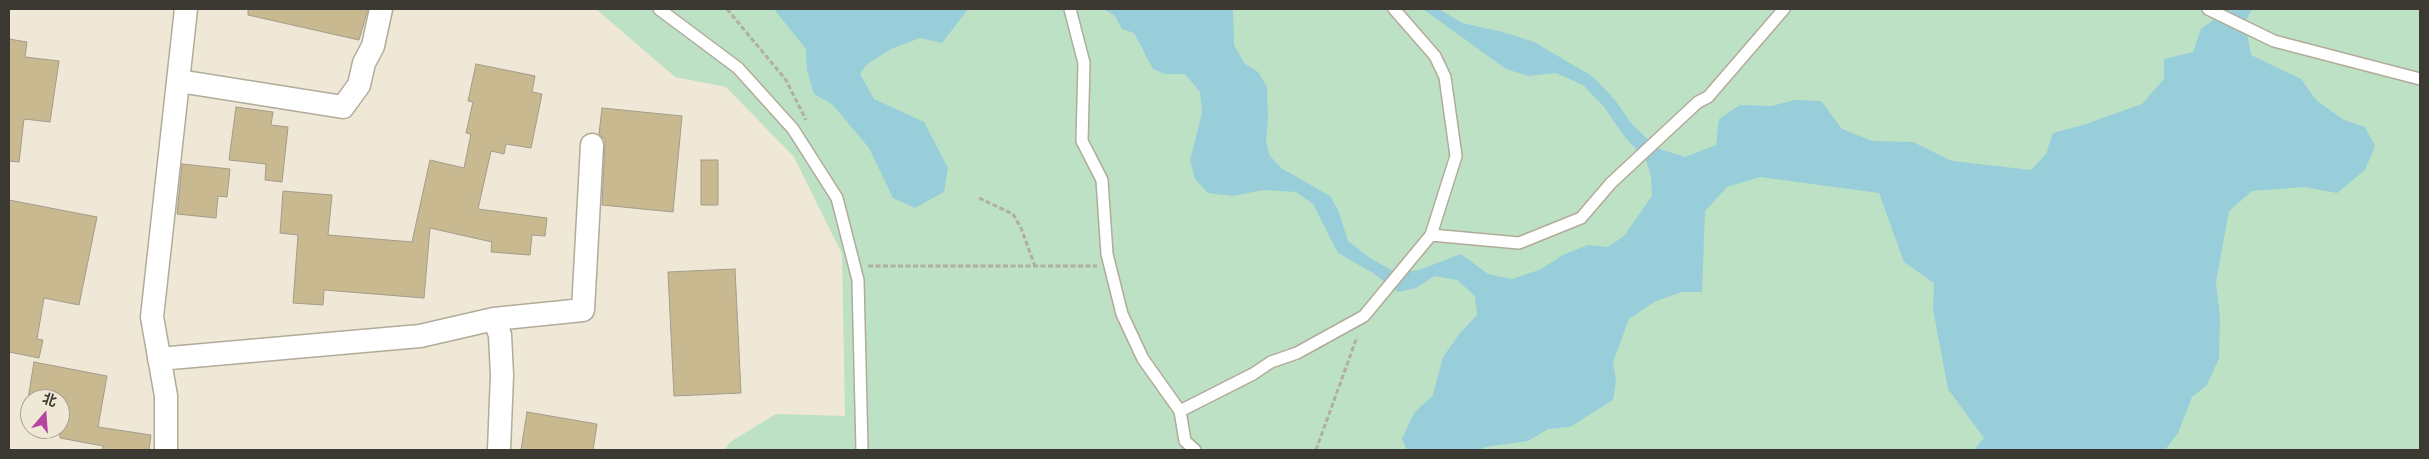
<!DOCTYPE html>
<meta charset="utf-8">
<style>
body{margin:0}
#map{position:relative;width:2429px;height:459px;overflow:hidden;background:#efe8d6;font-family:"Nunito Sans","Noto Sans SC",sans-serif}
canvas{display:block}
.frame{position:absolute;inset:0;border:10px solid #3c3932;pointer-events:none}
.north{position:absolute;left:20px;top:389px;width:50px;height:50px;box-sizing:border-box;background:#efe8d6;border:1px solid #a7a294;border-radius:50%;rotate:18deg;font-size:14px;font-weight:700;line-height:20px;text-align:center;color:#3c3932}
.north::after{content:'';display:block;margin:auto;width:18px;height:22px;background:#b444a0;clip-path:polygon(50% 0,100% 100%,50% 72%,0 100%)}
</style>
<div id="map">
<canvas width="2429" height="459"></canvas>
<div class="frame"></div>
<div class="north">北</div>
</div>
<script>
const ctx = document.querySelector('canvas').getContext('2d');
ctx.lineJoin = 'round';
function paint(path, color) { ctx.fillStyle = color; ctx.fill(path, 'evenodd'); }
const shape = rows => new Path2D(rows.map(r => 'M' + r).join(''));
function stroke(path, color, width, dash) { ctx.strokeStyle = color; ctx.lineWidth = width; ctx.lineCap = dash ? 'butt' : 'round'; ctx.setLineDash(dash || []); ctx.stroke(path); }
paint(shape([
 [596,9,2420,9,2420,450,725,450,730,442,776,414,845,416,842,254,794,157,726,87,675,77]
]), '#bde1c5');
paint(shape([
 [774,9,968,9,942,43,920,38,891,49,866,65,860,74,874,99,924,122,948,168,944,192,915,208,893,198,869,148,832,104,814,94,807,70,806,49],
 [1104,9,1233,9,1234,45,1245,64,1258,72,1267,87,1268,118,1266,142,1270,156,1281,168,1330,196,1338,210,1348,241,1370,258,1396,273,1419,270,1461,254,1488,274,1512,279,1539,270,1565,254,1588,245,1608,247,1624,236,1652,196,1651,177,1646,160,1624,136,1604,107,1583,85,1556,73,1528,76,1506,69,1423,9,1439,9,1462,23,1503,32,1534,42,1592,76,1615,100,1631,123,1657,148,1685,157,1716,145,1719,119,1740,105,1771,106,1796,100,1821,101,1842,129,1872,141,1913,142,1952,161,2031,170,2046,154,2053,133,2083,125,2142,104,2164,79,2164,59,2193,52,2201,29,2228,9,2252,9,2245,22,2251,55,2301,79,2316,100,2344,120,2365,127,2375,146,2365,170,2337,193,2304,187,2252,191,2229,211,2216,282,2220,317,2219,358,2207,385,2192,397,2178,433,2165,450,1974,450,1984,438,1948,389,1933,309,1934,283,1904,262,1879,193,1760,177,1727,187,1705,211,1702,292,1682,292,1656,301,1629,319,1613,362,1616,381,1613,400,1570,427,1548,429,1528,441,1485,447,1480,450,1407,450,1402,439,1414,413,1433,395,1443,357,1460,333,1477,315,1475,296,1457,280,1434,276,1416,288,1398,292,1373,273,1338,253,1313,204,1296,192,1263,190,1233,196,1208,193,1195,179,1190,160,1202,113,1200,92,1185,74,1165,74,1153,69,1134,33,1122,29,1115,16]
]), '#98cdda');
const building = shape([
 [248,9,368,9,359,40,248,15,248,9],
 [9,39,27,42,25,57,59,61,50,122,24,119,19,162,9,161,9,39],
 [476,64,535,76,532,92,542,94,531,148,506,144,504,154,491,151,478,209,547,218,545,236,532,235,530,255,491,252,492,242,430,228,424,298,324,290,323,305,293,303,298,235,280,233,283,191,332,195,328,235,412,242,430,160,464,168,471,134,466,133,473,102,468,101,476,64],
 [236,107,273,112,271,125,288,127,282,182,265,180,266,164,229,160,236,107],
 [602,108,682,116,673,212,602,205,605,140,599,134,602,108],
 [701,160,718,160,718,205,701,205,701,160],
 [182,164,230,169,227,197,218,196,216,218,177,214,182,164],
 [9,200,97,217,79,305,44,298,37,339,43,340,39,358,9,352,9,200],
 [735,269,741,393,674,396,668,272,735,269],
 [34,362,107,376,98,427,151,435,149,450,102,450,103,446,60,438,60,399,28,399,34,362],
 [527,412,597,424,593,450,521,450,527,412]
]);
paint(building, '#c8b990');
stroke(building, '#a29c8b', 1);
const service = shape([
 [659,9,738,68,793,129,837,198,858,280,862,450],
 [1070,9,1084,63,1082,141,1102,180,1107,254,1122,314,1143,359,1180,411,1185,441,1195,450],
 [2208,9,2274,41,2420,79],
 [1431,235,1519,243,1581,218,1611,183,1698,102,1708,97,1784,9],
 [1180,411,1253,374,1271,362,1297,353,1364,316,1431,235,1456,156,1445,77,1435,56,1394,9]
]);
const minor = shape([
 [179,81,343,107,359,85,364,63,373,46,381,9],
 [494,319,500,335,502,375,499,450],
 [159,359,420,336,494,319,583,310,592,145],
 [166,450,166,396,152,317,186,9]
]);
stroke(service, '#b2ab9a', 14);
stroke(minor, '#b2ab9a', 25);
stroke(shape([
 [727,9,786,80,806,120],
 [979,198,1013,214,1021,228,1035,266],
 [868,266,1097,266],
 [1316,450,1357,337]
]), '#b3ae9f', 3, [5, 2.5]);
stroke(service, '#fff', 11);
stroke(minor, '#fff', 22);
</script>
